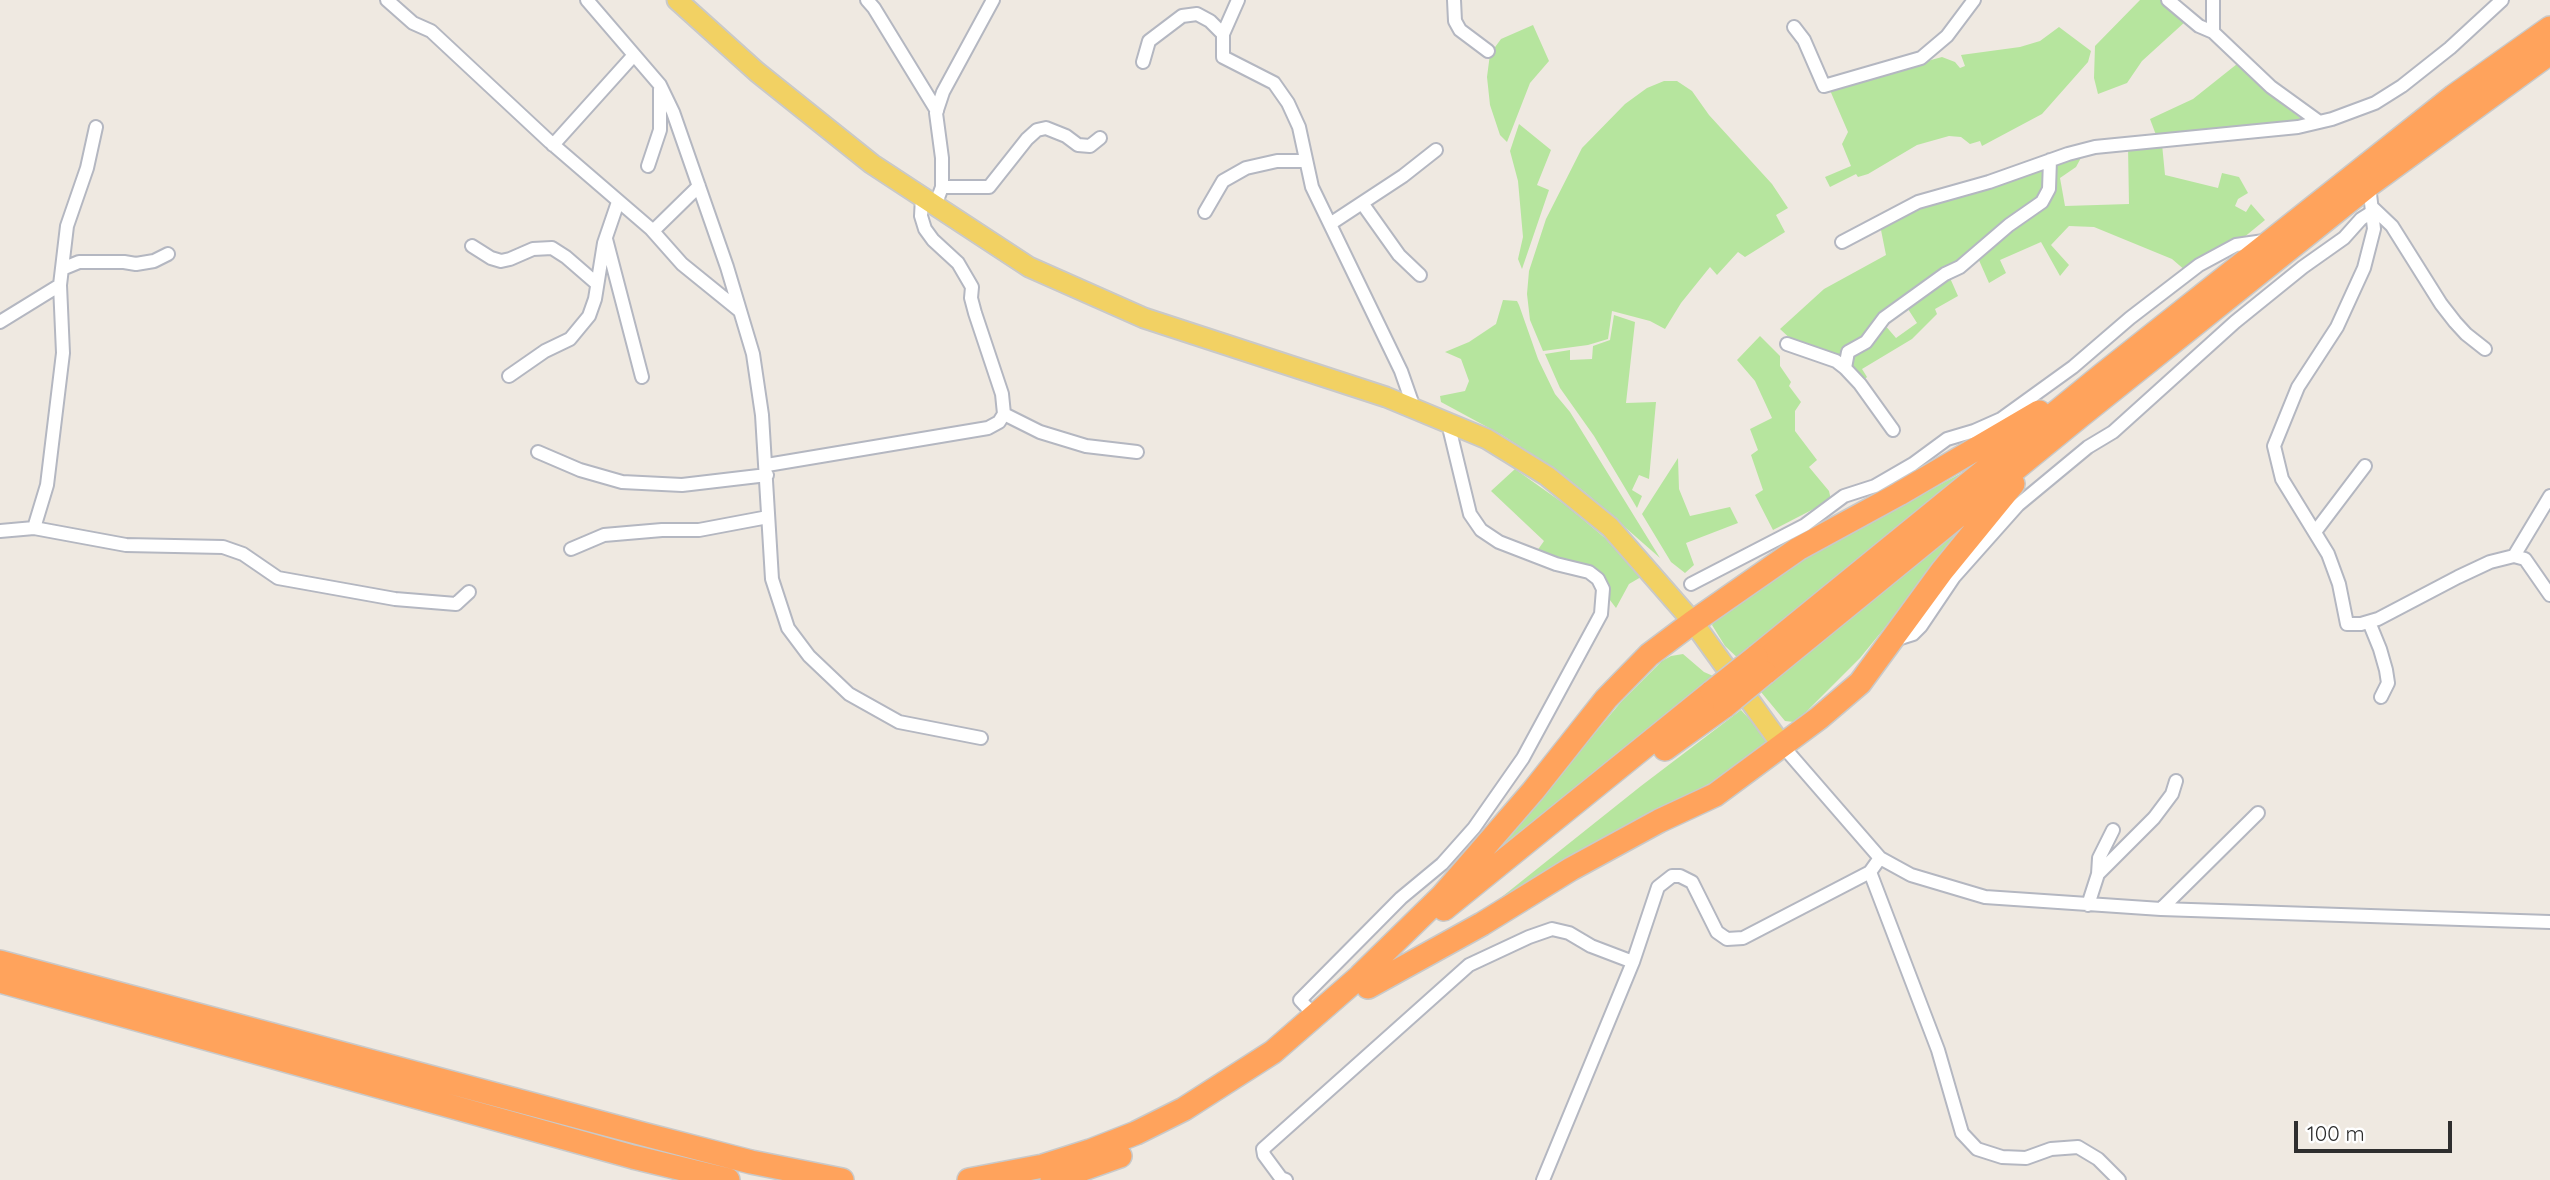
<!DOCTYPE html>
<style>
body{margin:0}
#map{position:relative;width:2550px;height:1180px;overflow:hidden;background:#efe9e1;font-family:Quicksand,sans-serif}
canvas{display:block}
.scale{position:absolute;left:2294px;top:1121px;width:158px;height:32px;box-sizing:border-box;border:4px solid #2e2e2e;border-top:0;padding-left:9px;font-size:21px;line-height:24px;white-space:nowrap;color:#2e2e2e;-webkit-text-stroke:5px #fff;paint-order:stroke}
</style>
<div id="map">
<canvas width="2550" height="1180"></canvas>
<div class="scale">100 m</div>
</div>
<script>
const ctx = document.querySelector('canvas').getContext('2d');
ctx.lineJoin = 'round';
function paint(path, color) { ctx.fillStyle = color; ctx.fill(path, 'evenodd'); }
const shape = rows => new Path2D(rows.map(r => 'M' + r).join(''));
function stroke(path, color, width, dash) { ctx.strokeStyle = color; ctx.lineWidth = width; ctx.lineCap = dash ? 'butt' : 'round'; ctx.setLineDash(dash || []); ctx.stroke(path); }
paint(shape([
 [2140,0,2162,0,2186,21,2142,61,2127,83,2098,94,2094,78,2095,46],
 [1533,25,1549,61,1530,83,1507,142,1500,135,1490,105,1487,77,1490,54,1501,39],
 [2059,27,2091,51,2088,62,2042,114,1982,146,1980,141,1970,144,1961,137,1949,136,1917,145,1868,174,1858,177,1856,174,1830,187,1825,177,1851,166,1842,144,1848,132,1829,88,1942,57,1955,62,1960,68,1965,66,1961,55,2020,47,2040,41],
 [2237,64,2273,97,2303,120,2252,128,2156,135,2150,119,2193,99],
 [1664,81,1677,81,1692,91,1709,115,1772,184,1788,208,1776,215,1785,232,1745,257,1738,252,1717,275,1710,267,1681,303,1665,329,1650,321,1612,311,1608,339,1588,345,1543,351,1530,320,1527,294,1529,271,1546,219,1582,148,1625,104,1647,88],
 [1519,124,1551,150,1537,185,1549,190,1522,269,1518,259,1523,237,1518,181,1510,151],
 [2162,144,2165,175,2218,188,2222,173,2239,177,2248,193,2238,199,2235,206,2246,212,2251,204,2265,220,2237,243,2186,271,2172,259,2094,227,2069,226,2051,245,2069,265,2060,276,2041,242,2000,260,2006,273,1989,283,1978,258,2041,207,2054,162,2082,156,2076,167,2060,178,2065,206,2129,204,2128,146],
 [2047,166,2044,195,1971,255,1940,274,1843,364,1795,343,1780,329,1824,289,1886,255,1880,225,1925,202],
 [1950,278,1958,296,1935,309,1937,314,1912,339,1862,369,1867,377,1863,381,1848,368,1850,354,1884,324,1896,338,1917,323,1908,309,1912,302],
 [1503,300,1517,301,1519,305,1538,359,1555,394,1570,412,1660,558,1586,493,1551,467,1502,435,1441,402,1440,396,1465,391,1469,381,1461,359,1445,352,1469,342,1496,324],
 [1614,315,1635,322,1626,403,1656,402,1649,479,1639,475,1632,490,1642,496,1637,508,1594,436,1560,388,1545,354,1570,350,1570,360,1592,359,1593,346,1610,340],
 [1760,336,1780,356,1780,366,1791,382,1789,386,1801,402,1795,411,1795,431,1817,460,1809,467,1829,491,1831,500,1773,530,1755,495,1763,490,1751,455,1758,450,1750,429,1772,418,1755,381,1737,360],
 [1995,455,1742,662,1725,646,1712,625,1720,613,1739,598,1828,545],
 [1678,458,1679,489,1690,516,1730,507,1738,523,1686,543,1694,565,1685,573,1671,562,1642,514],
 [1515,469,1567,506,1605,538,1641,577,1629,584,1616,608,1584,566,1537,551,1544,541,1491,491],
 [1980,511,1860,658,1805,713,1794,722,1785,721,1761,692],
 [1683,654,1704,672,1720,679,1480,870,1621,702,1662,661,1671,656],
 [1741,710,1764,735,1768,744,1732,771,1498,900,1641,786]
]), '#b6e59e');
const street = shape([
 [387,0,413,23,431,31,550,142,651,229,682,264,740,311],
 [587,0,660,85,673,112,727,267,753,354,762,415,772,579,788,628,809,656,849,694,899,722,981,738],
 [867,0,874,8,937,111],
 [1238,0,1223,34,1223,57,1274,83,1288,103,1299,127,1312,187,1401,371,1414,408],
 [1454,0,1455,21,1460,30,1488,51],
 [2168,0,2199,26,2213,32,2271,87,2318,121],
 [1794,27,1804,40,1824,86,1921,58,1947,36,1974,0],
 [2213,32,2213,0],
 [1143,62,1149,41,1182,16,1197,14,1210,21,1223,34],
 [553,145,634,55],
 [648,166,660,130,660,89],
 [2369,185,2374,229,2364,268,2337,327,2298,387,2274,446,2282,479,2328,554,2339,584,2347,624,2361,624,2378,619,2458,577,2490,562,2514,556,2525,559,2550,595],
 [942,187,989,187,1027,139,1037,130,1046,128,1066,136,1078,145,1090,146,1100,138],
 [1362,203,1399,255,1420,275],
 [935,206,942,187,942,158,936,113,943,92,993,0],
 [2372,207,2392,226,2441,304,2455,322,2466,334,2485,349],
 [1205,212,1223,181,1246,168,1277,161,1306,161],
 [1330,224,1403,176,1436,150],
 [653,231,699,186],
 [606,239,642,377],
 [1842,242,1918,202,1989,182,2068,154,2095,147,2298,127,2332,119,2375,103,2402,86,2450,48,2502,0],
 [472,246,491,258,501,261,510,259,533,249,552,248,566,257,596,283],
 [62,269,79,262,124,262,136,264,154,261,168,254],
 [0,322,60,285],
 [1787,344,1836,361,1845,368,1860,384,1893,430],
 [1845,368,1848,352,1866,342,1884,318,1945,274,1960,267,2009,225,2042,202,2049,189,2050,160],
 [509,376,545,351,570,339,589,316,595,299,604,243,618,202],
 [1004,414,1040,432,1086,446,1137,452],
 [538,452,580,470,622,482,682,485,767,475],
 [767,465,988,428,999,422,1004,414,1002,394,975,313,971,298,972,287,958,263,933,240,925,229,921,216,922,197],
 [34,528,47,485,63,353,60,285,67,226,87,168,96,127],
 [0,531,34,528,126,545,223,547,243,554,278,578,395,599,456,604,469,592],
 [2315,532,2365,466],
 [571,549,604,535,662,530,699,530,768,517],
 [2514,556,2550,496],
 [1691,584,1805,525,1844,496,1875,486,1913,464,1947,439,1974,431,2001,419,2073,367,2130,318,2199,265,2236,245,2264,241],
 [2369,622,2380,649,2386,670,2388,683,2381,697],
 [1894,640,1913,634,1921,626,1954,577,2018,505,2088,447,2113,432,2235,322,2303,267,2344,238,2361,219,2372,212],
 [1781,744,1880,858,1911,875,1985,897,2161,909,2550,922],
 [1870,872,1938,1050,1962,1133,1977,1149,2002,1157,2026,1158,2051,1149,2078,1147,2098,1159,2119,1180],
 [2098,874,2099,858,2113,830],
 [2088,905,2098,874,2154,818,2172,794,2176,781],
 [2161,909,2258,813],
 [1315,1016,1300,1000,1401,898,1442,864,1474,828,1523,758,1601,614,1603,589,1598,579,1589,572,1556,564,1499,542,1481,530,1470,514,1448,423],
 [1286,1180,1281,1178,1264,1155,1263,1149,1469,965,1529,937,1552,929,1569,933,1591,946,1633,962],
 [1543,1180,1633,962,1658,887,1672,876,1680,876,1692,882,1717,932,1727,939,1743,938,1870,872,1880,858]
]);
const primary = shape([
 [677,0,757,72,872,164,1029,267,1144,318,1386,397,1487,439,1547,476,1610,527,1693,622,1781,744]
]);
const highway = shape([
 [1756,657,2102,375,2454,96,2550,28],
 [1765,673,2079,417,2369,185,2550,53],
 [1665,749,1725,706],
 [1444,909,1712,692],
 [0,962,643,1134,751,1162,842,1180],
 [1361,975,1442,896,1533,791,1606,699,1649,655,1693,622,1798,549,1899,494,2039,412],
 [0,981,633,1157,728,1180],
 [1368,987,1482,924,1571,869,1659,821,1715,795,1819,718,1860,683,1942,571,2013,484],
 [969,1180,1043,1166,1090,1151,1136,1133,1184,1109,1273,1052,1373,965],
 [1052,1180,1120,1156]
]);
stroke(street, '#b4b7c1', 16);
stroke(primary, '#c9c9c9', 23);
stroke(highway, '#c9c9c9', 26);
stroke(street, '#fff', 12);
stroke(primary, '#f2d163', 19);
stroke(highway, '#ffa35c', 23);
const highwayBridge = shape([
 [1712,692,1756,657],
 [1725,706,1765,673]
]);
stroke(highwayBridge, '#c9c9c9', 26, []);
stroke(highwayBridge, '#ffa35c', 23);
</script>
